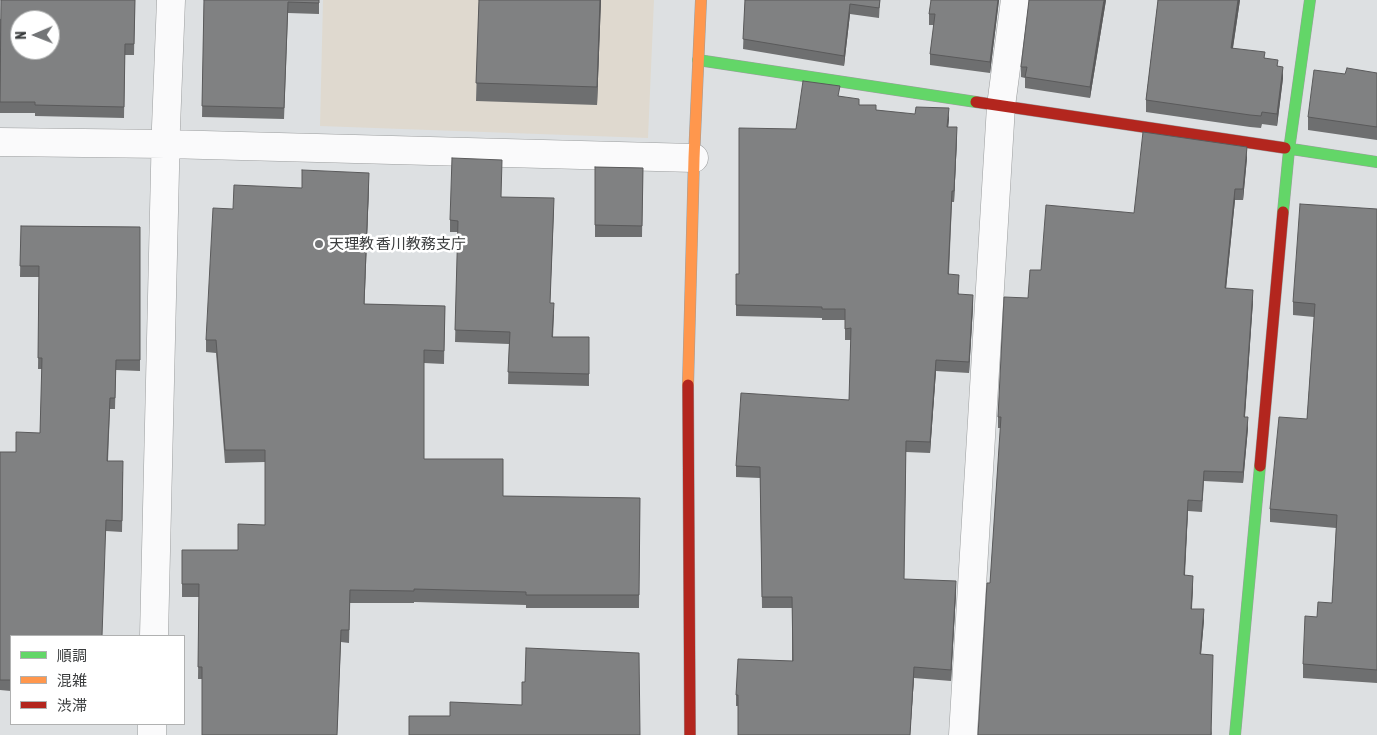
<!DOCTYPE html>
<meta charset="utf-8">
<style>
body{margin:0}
#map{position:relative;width:1377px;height:735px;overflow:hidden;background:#dde0e2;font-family:"Asap Condensed","Noto Sans JP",sans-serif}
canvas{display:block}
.legend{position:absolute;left:10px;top:635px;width:175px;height:90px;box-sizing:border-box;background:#fff;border:1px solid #b0b1b1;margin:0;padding:6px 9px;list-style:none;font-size:15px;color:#3a3c3d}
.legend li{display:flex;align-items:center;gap:10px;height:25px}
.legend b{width:25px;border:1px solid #b0b1b1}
.north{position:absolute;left:10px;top:10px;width:50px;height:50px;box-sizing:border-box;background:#fff;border:1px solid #b0b1b1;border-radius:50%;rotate:269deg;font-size:14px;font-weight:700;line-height:20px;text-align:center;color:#3a3c3d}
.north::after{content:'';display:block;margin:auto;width:18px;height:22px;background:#737577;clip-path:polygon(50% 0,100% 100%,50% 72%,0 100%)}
</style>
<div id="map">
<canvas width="1377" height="735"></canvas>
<ul class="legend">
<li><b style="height:6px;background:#63d668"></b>順調</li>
<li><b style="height:6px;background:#ff974d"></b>混雑</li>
<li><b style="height:6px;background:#b3261e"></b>渋滞</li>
</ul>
<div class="north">N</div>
</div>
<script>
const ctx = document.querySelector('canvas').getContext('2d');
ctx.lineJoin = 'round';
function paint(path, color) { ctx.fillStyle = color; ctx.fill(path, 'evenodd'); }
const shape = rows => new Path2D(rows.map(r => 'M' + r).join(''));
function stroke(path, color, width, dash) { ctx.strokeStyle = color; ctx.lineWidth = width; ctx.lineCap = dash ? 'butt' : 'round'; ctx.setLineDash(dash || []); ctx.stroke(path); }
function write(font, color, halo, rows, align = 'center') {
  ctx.font = font + ' "Asap Condensed","Noto Sans JP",sans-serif'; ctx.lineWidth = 5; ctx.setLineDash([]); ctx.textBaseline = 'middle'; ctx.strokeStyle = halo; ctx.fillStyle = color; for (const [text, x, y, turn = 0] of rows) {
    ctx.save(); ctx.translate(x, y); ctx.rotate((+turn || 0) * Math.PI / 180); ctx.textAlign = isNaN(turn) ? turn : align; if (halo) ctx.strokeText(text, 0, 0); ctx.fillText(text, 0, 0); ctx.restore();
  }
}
paint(shape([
 [323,0,654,0,648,138,320,126]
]), '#dfd9cf');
const street = shape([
 [0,142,166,144,694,158],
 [154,636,166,127,171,0],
 [152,724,152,735],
 [963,735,1001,106,1015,0]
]);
const fast = shape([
 [698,60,976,102],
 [1285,148,1377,162],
 [1283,212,1289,150,1310,0],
 [1235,735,1260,466]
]);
const slow = shape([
 [688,385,694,158,701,0]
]);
const jam = shape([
 [976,102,1285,148],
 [688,385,690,735],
 [1260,466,1283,212]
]);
stroke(street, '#9b9d9e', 29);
stroke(fast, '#9b9d9e', 12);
stroke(slow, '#9b9d9e', 12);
stroke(jam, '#9b9d9e', 12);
stroke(street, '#fafafb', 28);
stroke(fast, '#63d668', 11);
stroke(slow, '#ff974d', 11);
stroke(jam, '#b3261e', 11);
paint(shape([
 [135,0,134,55,125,55,124,118,35,116,35,113,0,113,0,19],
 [204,0,319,0,319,14,288,13,284,119,202,117],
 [479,0,601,0,597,105,476,101],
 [745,0,880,0,879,18,850,14,844,66,743,49],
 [999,0,990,73,930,65,930,54,934,25,929,25,929,14],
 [1106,0,1090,98,1025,88,1025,78,1021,77,1021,67],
 [1158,0,1240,0,1233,48,1265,58,1278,66,1283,78,1277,126,1262,124,1261,128,1250,127,1146,112,1146,100],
 [1377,73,1377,140,1308,130,1308,117,1345,74],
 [840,96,859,105,876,110,949,119,948,127,957,138,954,202,952,202,949,274,959,294,973,306,969,373,936,371,930,453,906,452,904,579,956,592,951,681,914,678,910,735,738,735,738,706,736,706,736,695,792,661,792,608,762,608,760,478,736,477,736,466,849,400,851,340,845,340,845,320,822,320,822,318,736,316,736,274,739,274,796,129],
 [1247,158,1243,200,1235,200,1226,288,1253,301,1245,417,1248,428,1243,483,1204,481,1202,512,1188,511,1185,575,1193,587,1192,609,1204,620,1201,654,1212,735,990,583,1001,428,998,428,998,417,1028,298,1041,270,1134,213],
 [595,167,643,168,642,237,595,237],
 [369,186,364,304,445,306,444,364,424,363,424,459,503,496,640,498,639,608,526,608,526,605,414,602,414,603,350,603,349,643,341,642,337,735,202,735,202,679,198,679,199,597,182,597,182,550,238,550,265,525,265,462,225,463,216,353,206,352,206,340,233,209,302,188],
 [501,197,554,210,550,303,554,315,553,337,589,337,589,386,508,384,509,344,455,342,458,232,450,232,450,220],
 [1377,209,1377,683,1303,678,1303,664,1317,617,1332,603,1336,528,1270,522,1270,509,1307,419,1314,317,1293,315,1293,302],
 [21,226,140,227,140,371,116,370,115,409,110,409,108,461,123,472,122,532,106,531,11,636,11,691,0,690,0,452,16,452,40,433,42,369,38,369,39,277,20,277]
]), '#6e6f70');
paint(shape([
 [600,0,601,0,597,105,597,87],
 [998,0,999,0,990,73,990,62],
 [1104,0,1106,0,1090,98,1090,87],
 [1238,0,1240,0,1231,60,1231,48],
 [850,4,850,14,844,66,844,56],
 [1283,67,1283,78,1277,126,1277,114],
 [949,108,949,119,947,138,947,127],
 [957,127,957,138,954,202,954,191],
 [1247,147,1247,158,1243,200,1243,189],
 [369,173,369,186,364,317,364,304],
 [1235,189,1235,200,1225,299,1225,288],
 [1253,290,1253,301,1244,428,1244,417],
 [973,295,973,306,969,373,969,362],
 [936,360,936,371,930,453,930,442],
 [1248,417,1248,428,1243,483,1243,472],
 [1188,500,1188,511,1184,586,1184,575],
 [1193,576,1193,587,1191,619,1191,609],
 [956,581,956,592,951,681,951,670],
 [1204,609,1204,620,1200,665,1200,654],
 [914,667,914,678,910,735]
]), '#5a5a5b');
const building = shape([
 [1,0,135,0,134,44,125,44,124,107,35,105,35,102,0,102,1,0],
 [20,20,50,20,50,50,20,50,20,20],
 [204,0,319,0,319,3,288,2,284,108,202,106,204,0],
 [479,0,600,0,597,87,476,83,479,0],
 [745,0,880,0,879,8,850,4,844,56,743,39,745,0],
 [931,0,998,0,990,62,930,54,935,14,929,14,931,0],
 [1029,0,1104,0,1090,87,1025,77,1027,67,1021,67,1029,0],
 [1158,0,1238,0,1231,48,1265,52,1264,58,1278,60,1277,66,1283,67,1277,114,1262,112,1261,116,1250,115,1146,100,1158,0],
 [1347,68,1377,73,1377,127,1308,117,1314,70,1345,74,1347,68],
 [803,81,840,86,838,96,859,99,859,105,876,105,876,110,915,114,916,107,949,108,947,127,957,127,954,191,952,191,948,274,959,275,958,294,973,295,969,362,936,360,930,442,906,441,904,579,956,581,951,670,914,667,910,735,738,735,738,695,736,695,738,659,793,661,792,597,762,597,760,467,736,466,741,393,849,400,851,328,845,329,845,309,822,309,822,307,736,305,736,274,739,274,739,128,796,129,803,81],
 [1143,132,1247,147,1243,189,1235,189,1225,288,1253,290,1244,417,1248,417,1243,472,1204,471,1202,501,1188,500,1184,575,1193,576,1191,609,1204,609,1200,654,1213,655,1211,735,978,735,987,583,990,583,1001,417,998,417,1004,297,1028,298,1030,270,1041,270,1046,205,1134,213,1143,132],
 [452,158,502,160,501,197,554,198,550,303,554,303,552,337,589,337,589,374,508,372,510,332,455,330,458,221,450,220,452,158],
 [595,167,643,168,642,226,595,225,595,167],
 [302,170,369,173,364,304,445,306,444,351,424,350,424,459,503,459,503,496,640,498,639,595,526,595,526,592,414,589,414,591,350,590,349,630,341,630,337,735,202,735,202,667,198,667,199,584,182,584,182,550,238,550,238,524,265,525,265,450,225,450,216,340,206,340,213,208,233,209,234,185,302,188,302,170],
 [1300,204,1377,209,1377,670,1303,664,1305,616,1317,617,1318,602,1332,603,1337,515,1270,509,1279,417,1307,419,1315,304,1293,302,1300,204],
 [21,226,140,227,140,360,116,360,115,398,110,398,107,461,123,461,122,521,106,520,102,636,11,636,11,680,0,680,0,452,16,452,16,432,40,433,42,358,38,358,39,266,20,266,21,226],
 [526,648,639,653,640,735,409,735,409,716,450,716,450,702,522,705,522,682,525,682,526,648]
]);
paint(building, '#808182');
stroke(building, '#5a5a5b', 1);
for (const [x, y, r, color] of [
 [319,244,5,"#737577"]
]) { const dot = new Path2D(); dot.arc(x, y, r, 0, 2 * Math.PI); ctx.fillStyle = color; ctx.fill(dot); stroke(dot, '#fff', 2); }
write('15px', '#3a3c3d', '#fff', [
 ["天理教 香川教務支庁",329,244]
], 'left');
</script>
